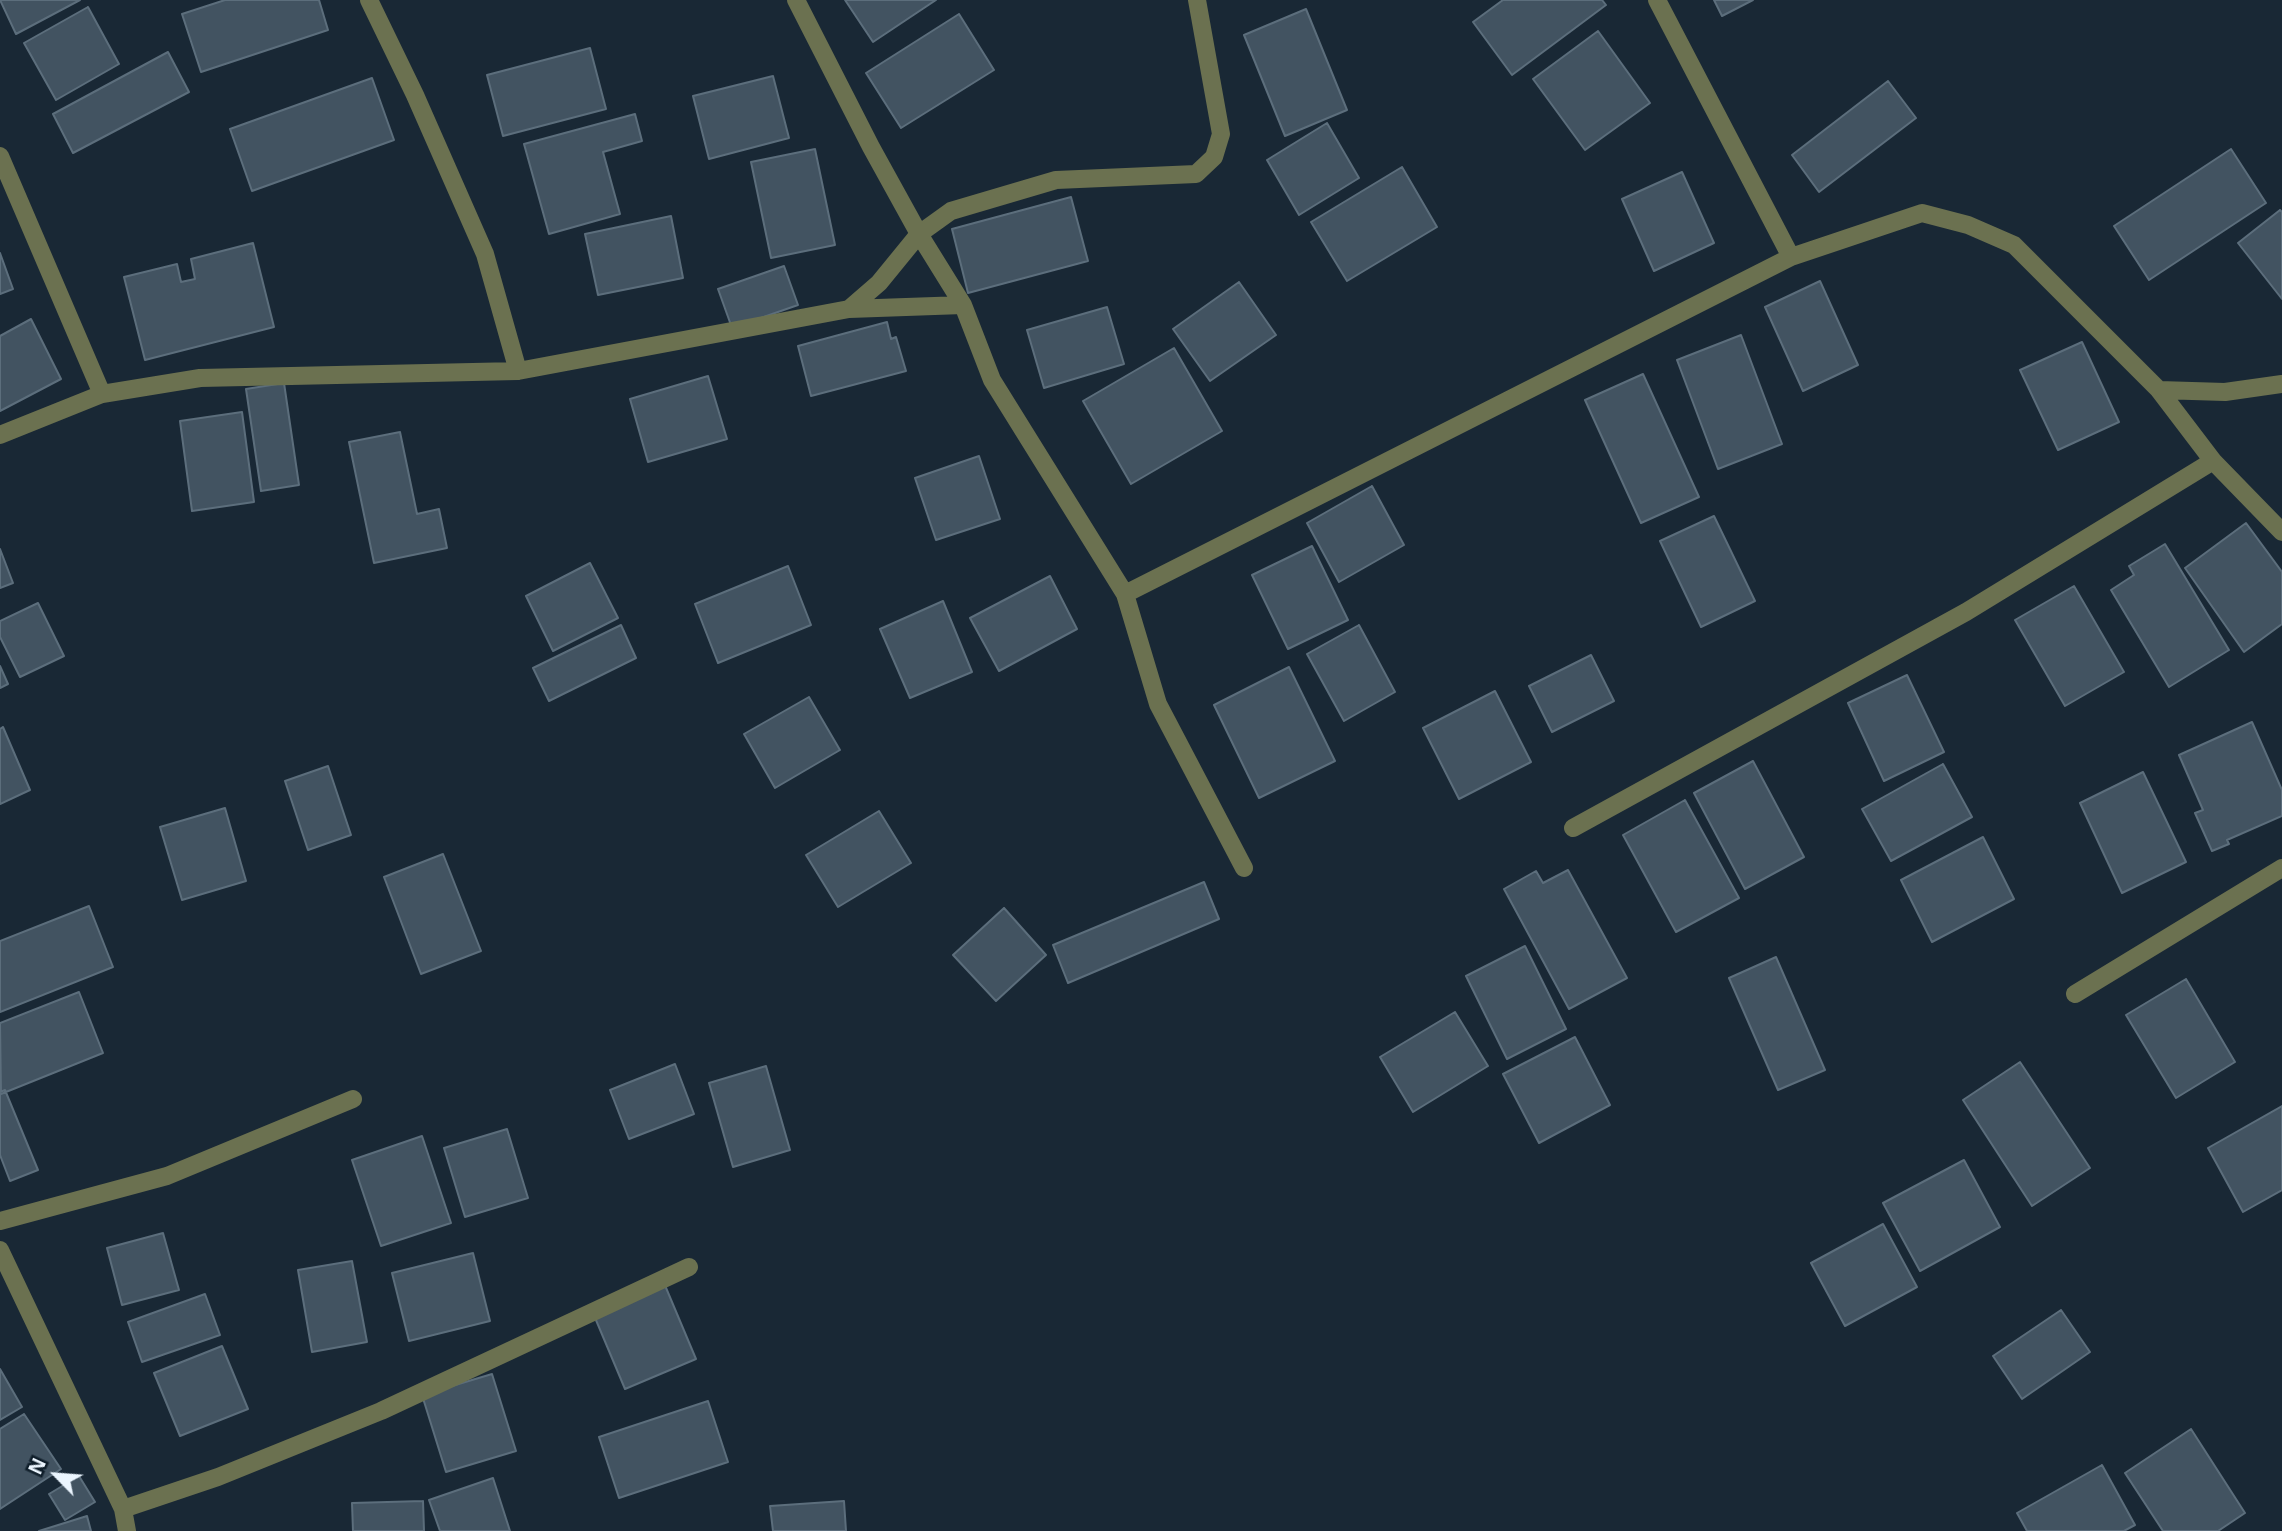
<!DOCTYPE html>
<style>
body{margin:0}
#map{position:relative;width:2282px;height:1531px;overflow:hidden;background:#192835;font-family:"Noto Sans",sans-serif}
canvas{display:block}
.north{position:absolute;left:21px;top:1440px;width:70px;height:70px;-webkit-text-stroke:5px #0f1e2a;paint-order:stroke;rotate:295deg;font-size:19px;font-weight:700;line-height:28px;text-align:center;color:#ebf5fe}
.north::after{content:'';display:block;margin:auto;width:24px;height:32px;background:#ebf5fe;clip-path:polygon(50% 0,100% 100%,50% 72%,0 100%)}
</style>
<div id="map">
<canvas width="2282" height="1531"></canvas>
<div class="north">N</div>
</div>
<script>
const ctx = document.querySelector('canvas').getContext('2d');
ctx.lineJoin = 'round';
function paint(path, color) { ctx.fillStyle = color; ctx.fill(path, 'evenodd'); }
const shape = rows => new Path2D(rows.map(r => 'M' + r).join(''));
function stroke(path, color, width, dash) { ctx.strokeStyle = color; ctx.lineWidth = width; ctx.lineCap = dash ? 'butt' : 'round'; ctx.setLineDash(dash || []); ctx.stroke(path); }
const building = shape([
 [0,0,80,0,16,34,0,0],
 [225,0,319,0,328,30,201,72,182,14,225,0],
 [845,0,936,0,873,42,845,0],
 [1503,0,1602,0,1606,5,1512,75,1473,22,1503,0],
 [1714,0,1753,0,1722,16,1714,0],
 [88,7,119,64,56,100,24,43,88,7],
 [1306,9,1347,110,1285,136,1244,35,1306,9],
 [959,14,994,70,901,128,866,73,959,14],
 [1598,31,1650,103,1585,150,1533,79,1598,31],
 [590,48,606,109,503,136,487,75,590,48],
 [168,52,189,92,73,153,53,114,168,52],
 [773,76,789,138,709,159,693,96,773,76],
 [372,78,394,140,252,191,230,129,372,78],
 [1888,81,1916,118,1819,192,1792,155,1888,81],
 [635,114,642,141,603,152,620,214,549,234,524,144,635,114],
 [1327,123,1359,178,1299,215,1267,160,1327,123],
 [815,149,835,245,771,258,751,162,815,149],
 [2231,149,2266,203,2149,280,2114,226,2231,149],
 [1402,167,1437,227,1347,281,1311,222,1402,167],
 [1682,172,1714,243,1654,271,1622,199,1682,172],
 [1071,197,1088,261,968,293,952,229,1071,197],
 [2280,210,2282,212,2282,299,2238,243,2280,210],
 [671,216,683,278,598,295,585,234,671,216],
 [253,243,274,327,145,360,124,277,177,264,181,282,195,279,191,259,253,243],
 [0,253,13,289,0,294,0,253],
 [784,266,798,305,732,328,718,289,784,266],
 [1820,281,1858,365,1803,391,1765,307,1820,281],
 [1239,282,1276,335,1210,381,1173,329,1239,282],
 [1107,307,1124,364,1044,388,1027,330,1107,307],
 [31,319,61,379,0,411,0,336,31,319],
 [887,322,891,339,896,337,906,371,811,396,798,346,887,322],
 [1741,335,1782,444,1718,469,1677,360,1741,335],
 [2082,342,2119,422,2058,450,2020,370,2082,342],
 [1174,348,1222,431,1131,484,1083,401,1174,348],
 [1643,374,1699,497,1641,523,1585,400,1643,374],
 [708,376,727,439,648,462,630,399,708,376],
 [284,383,299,485,261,491,246,389,284,383],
 [242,412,254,502,192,511,180,421,242,412],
 [400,432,417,514,439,509,447,548,374,563,349,442,400,432],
 [979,456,1000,519,936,540,915,478,979,456],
 [1372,486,1404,545,1339,582,1307,523,1372,486],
 [1714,516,1755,601,1701,627,1660,541,1714,516],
 [2246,523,2282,572,2282,624,2244,652,2185,568,2246,523],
 [2165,544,2229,650,2169,687,2111,590,2134,575,2129,566,2165,544],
 [1312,546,1348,620,1288,649,1252,575,1312,546],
 [0,549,13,583,0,588,0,549],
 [590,563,618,618,553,651,526,596,590,563],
 [788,566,811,625,718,663,695,604,788,566],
 [1050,576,1077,629,999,671,970,618,1050,576],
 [2074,586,2124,672,2065,706,2015,620,2074,586],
 [943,601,972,672,910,698,880,629,943,601],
 [38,603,64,656,20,677,0,637,0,621,38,603],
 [621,625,636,658,549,701,533,668,621,625],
 [1359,625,1395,692,1344,721,1307,654,1359,625],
 [1591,655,1614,701,1552,732,1529,686,1591,655],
 [0,666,8,684,0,688,0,666],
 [1289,667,1335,761,1259,798,1214,705,1289,667],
 [1907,675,1944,752,1884,781,1848,703,1907,675],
 [1495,691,1531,762,1459,799,1423,728,1495,691],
 [809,697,840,750,775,788,744,734,809,697],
 [2252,722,2282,790,2282,816,2227,840,2229,844,2212,851,2195,813,2203,810,2179,755,2252,722],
 [3,727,30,790,0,804,0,729,3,727],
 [1753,761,1804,857,1745,889,1694,793,1753,761],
 [1943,764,1972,817,1891,861,1862,809,1943,764],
 [328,766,351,835,308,850,285,781,328,766],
 [2143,772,2186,862,2122,893,2080,803,2143,772],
 [1685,800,1739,898,1676,932,1623,835,1685,800],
 [225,808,246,881,182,900,160,827,225,808],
 [879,811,911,863,838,907,806,855,879,811],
 [1983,837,2014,899,1932,942,1901,880,1983,837],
 [443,854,481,951,421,974,384,877,443,854],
 [1568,870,1627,978,1569,1009,1504,889,1536,871,1543,883,1568,870],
 [1204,882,1219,919,1068,983,1053,945,1204,882],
 [89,906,113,967,0,1012,0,941,89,906],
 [1004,908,1046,955,996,1001,953,955,1004,908],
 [1525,946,1566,1029,1507,1059,1466,976,1525,946],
 [1776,957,1825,1070,1778,1090,1729,978,1776,957],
 [2186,979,2235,1062,2176,1098,2126,1015,2186,979],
 [79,992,103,1053,1,1094,0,1023,79,992],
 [1455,1012,1488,1066,1413,1112,1380,1057,1455,1012],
 [1575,1037,1610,1105,1539,1143,1503,1074,1575,1037],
 [2020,1062,2090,1168,2032,1206,1963,1100,2020,1062],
 [675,1064,694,1114,629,1139,610,1090,675,1064],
 [766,1066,790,1150,733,1167,709,1083,766,1066],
 [5,1090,38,1170,10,1181,0,1155,0,1092,5,1090],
 [2282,1106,2282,1190,2243,1212,2208,1148,2282,1106],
 [507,1129,528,1198,465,1217,444,1148,507,1129],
 [422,1136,451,1223,381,1246,352,1160,422,1136],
 [1964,1160,2000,1227,1920,1271,1883,1203,1964,1160],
 [1883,1224,1917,1287,1845,1326,1811,1263,1883,1224],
 [163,1233,179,1290,122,1305,107,1248,163,1233],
 [473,1253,490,1321,409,1341,392,1273,473,1253],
 [352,1261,367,1342,312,1352,298,1270,352,1261],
 [664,1283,696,1359,625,1389,593,1313,664,1283],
 [205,1294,220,1335,142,1362,128,1322,205,1294],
 [2061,1310,2090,1352,2022,1399,1993,1356,2061,1310],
 [222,1346,248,1409,180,1436,154,1373,222,1346],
 [0,1369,22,1407,0,1420,0,1369],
 [492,1374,516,1451,446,1472,422,1395,492,1374],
 [708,1401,728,1462,619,1498,599,1437,708,1401],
 [24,1414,61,1469,0,1509,0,1429,24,1414],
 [2191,1429,2245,1513,2218,1531,2163,1531,2125,1473,2191,1429],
 [2102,1465,2135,1525,2124,1531,2027,1531,2017,1513,2102,1465],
 [79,1476,95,1502,65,1520,49,1494,79,1476],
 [493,1478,510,1531,440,1531,429,1500,493,1478],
 [423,1501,424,1531,353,1531,352,1503,423,1501],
 [844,1501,846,1531,773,1531,770,1506,844,1501],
 [87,1516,91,1531,39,1531,87,1516]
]);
paint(building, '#425361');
stroke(building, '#5c6e7c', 2);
stroke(shape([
 [369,0,415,95,485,254,518,371],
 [796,0,871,147,919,234,963,305,992,380,1125,594,1158,704,1244,868],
 [1657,0,1791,257],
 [0,156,102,394],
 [849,309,879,283,919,234,951,211,1056,180,1196,174,1214,157,1221,134,1197,0],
 [2159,390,2225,392,2282,384],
 [0,435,102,394,200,378,518,371,849,309,963,305],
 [1125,594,1791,257,1922,213,1968,225,2014,245,2159,390,2213,461,2282,532],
 [1573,828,1966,612,2213,461],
 [2075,994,2282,868],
 [0,1221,167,1176,353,1099],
 [0,1250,123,1509,127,1531],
 [123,1509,218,1477,381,1411,689,1267]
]), '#6b7150', 18);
</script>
